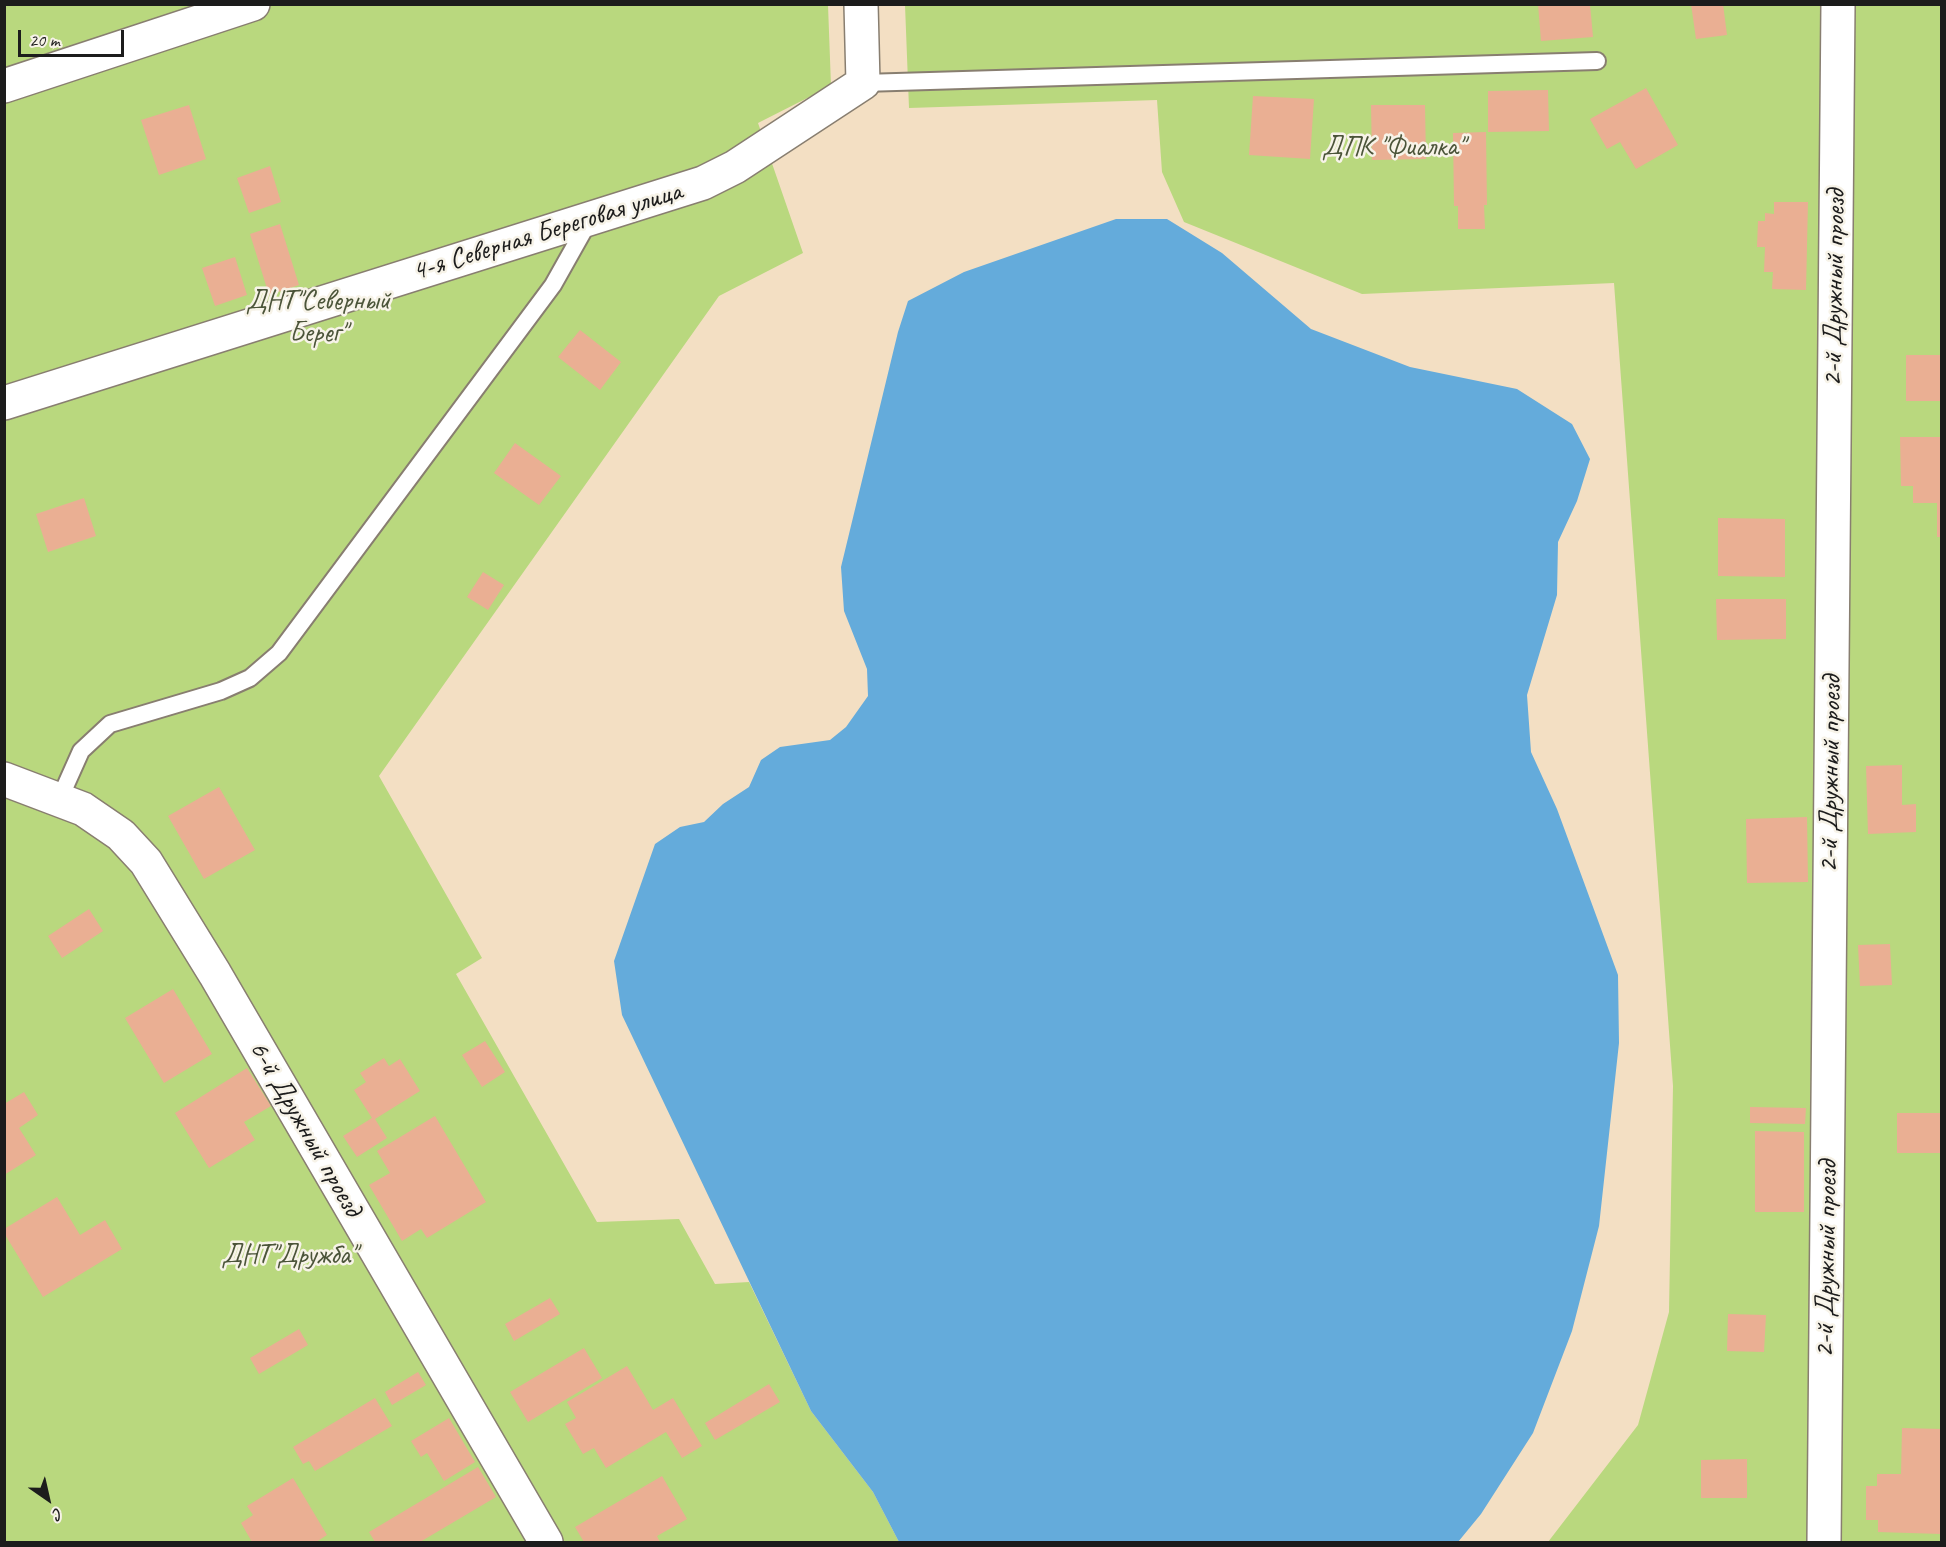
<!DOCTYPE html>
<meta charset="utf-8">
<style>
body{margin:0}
#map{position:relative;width:1946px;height:1547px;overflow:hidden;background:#f3dfc3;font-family:Caveat,sans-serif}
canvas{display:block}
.frame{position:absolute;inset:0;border:6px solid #1c1c1c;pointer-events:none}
.north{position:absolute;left:18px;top:1469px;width:60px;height:60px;-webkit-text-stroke:4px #f7f3e8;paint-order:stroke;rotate:146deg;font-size:16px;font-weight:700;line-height:24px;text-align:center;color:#1c1c1c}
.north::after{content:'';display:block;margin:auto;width:21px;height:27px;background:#1c1c1c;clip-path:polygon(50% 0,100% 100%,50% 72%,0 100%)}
.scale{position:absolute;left:18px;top:30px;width:106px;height:27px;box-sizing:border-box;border:3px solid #1c1c1c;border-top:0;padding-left:8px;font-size:18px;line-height:21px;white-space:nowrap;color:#1c1c1c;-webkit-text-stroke:4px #f7f3e8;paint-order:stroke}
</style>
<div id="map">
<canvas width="1946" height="1547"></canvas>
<div class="frame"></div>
<div class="north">С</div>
<div class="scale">20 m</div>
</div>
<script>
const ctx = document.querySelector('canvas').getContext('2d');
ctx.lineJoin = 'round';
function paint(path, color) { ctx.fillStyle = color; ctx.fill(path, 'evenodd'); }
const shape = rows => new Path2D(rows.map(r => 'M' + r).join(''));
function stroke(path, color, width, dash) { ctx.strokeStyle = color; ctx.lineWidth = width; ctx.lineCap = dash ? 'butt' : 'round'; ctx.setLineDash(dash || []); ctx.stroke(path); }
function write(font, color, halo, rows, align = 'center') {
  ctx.font = font + ' Caveat,sans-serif'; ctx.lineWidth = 5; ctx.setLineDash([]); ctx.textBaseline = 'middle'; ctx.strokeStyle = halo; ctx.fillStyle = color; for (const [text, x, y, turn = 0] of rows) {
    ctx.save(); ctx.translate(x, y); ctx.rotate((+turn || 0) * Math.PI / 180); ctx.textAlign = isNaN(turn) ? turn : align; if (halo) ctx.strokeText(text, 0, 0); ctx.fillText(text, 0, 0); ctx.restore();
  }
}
paint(shape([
 [5,5,828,5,831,86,758,123,803,253,719,296,379,776,482,958,456,974,597,1222,679,1219,715,1284,749,1282,811,1411,873,1492,899,1542,5,1542],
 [905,5,1941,5,1941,1542,1548,1542,1638,1425,1669,1312,1673,1086,1614,283,1362,294,1184,222,1162,172,1157,100,909,108]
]), '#b9d87e');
paint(shape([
 [1116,219,1167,219,1222,253,1311,329,1410,367,1517,389,1572,424,1590,459,1577,501,1558,542,1557,595,1527,695,1531,752,1557,809,1618,975,1619,1043,1599,1226,1572,1331,1533,1433,1481,1514,1458,1542,899,1542,873,1492,811,1411,622,1015,614,961,655,844,680,827,704,822,723,804,749,787,761,760,780,747,830,740,846,727,868,696,867,669,844,611,841,567,898,332,908,301,964,272]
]), '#64abdb');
paint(shape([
 [1538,4,1590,4,1593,37,1541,41],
 [1691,4,1723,4,1727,35,1696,39],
 [1646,88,1678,145,1636,169,1620,142,1607,149,1590,119],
 [1548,90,1549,131,1488,132,1488,91],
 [1253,96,1314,99,1310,159,1249,155],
 [189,105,206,159,159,175,141,120],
 [1371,105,1425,105,1426,159,1372,160],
 [1486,132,1487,205,1484,205,1485,229,1458,229,1458,206,1454,206,1453,133],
 [270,166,281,202,249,213,237,178],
 [1774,202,1808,202,1806,290,1772,289,1773,272,1764,272,1765,247,1757,247,1758,221,1765,221,1765,213,1774,214],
 [280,224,299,285,269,295,250,234],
 [235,257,247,295,215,306,202,268],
 [580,330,621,362,600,390,558,357],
 [1906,355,1942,355,1942,401,1906,401],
 [1900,437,1942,437,1942,537,1937,537,1937,503,1913,503,1913,486,1901,486],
 [515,443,561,476,539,505,494,473],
 [84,498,96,536,48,552,36,514],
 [1718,518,1785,519,1785,577,1718,576],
 [483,572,504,585,488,610,467,597],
 [1716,599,1786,599,1786,639,1717,640],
 [1902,765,1902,805,1916,804,1916,832,1868,834,1866,766],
 [219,787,255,850,204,879,168,816],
 [1807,817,1808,882,1747,883,1746,819],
 [89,909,103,931,62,958,48,936],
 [1890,944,1892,985,1860,986,1858,945],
 [173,989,212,1054,164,1083,125,1018],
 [485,1041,505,1072,482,1087,462,1055],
 [384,1058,389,1066,400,1059,420,1091,375,1119,387,1138,357,1157,343,1136,372,1118,354,1090,366,1082,360,1073],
 [247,1068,271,1106,244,1122,255,1140,209,1168,175,1113],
 [24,1092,38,1115,19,1128,36,1155,4,1175,4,1104],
 [1750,1107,1806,1108,1805,1124,1750,1123],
 [1897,1113,1942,1113,1942,1153,1897,1153],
 [435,1116,486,1202,427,1238,421,1229,402,1241,369,1185,390,1173,377,1151],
 [1755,1131,1804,1132,1804,1212,1755,1212],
 [57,1197,80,1235,105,1220,122,1249,43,1297,4,1233,4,1229],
 [550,1298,560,1314,514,1341,505,1324],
 [1728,1314,1766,1315,1764,1352,1727,1351],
 [299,1329,308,1345,259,1374,250,1358],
 [584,1348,602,1378,528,1422,510,1392],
 [627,1366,653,1410,673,1398,702,1446,682,1458,666,1432,606,1468,594,1448,583,1454,565,1424,576,1418,567,1402],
 [418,1372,426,1385,392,1405,385,1392],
 [769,1384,780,1402,715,1440,705,1423],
 [375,1398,392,1426,315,1471,309,1461,303,1464,293,1447],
 [449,1418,475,1462,444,1481,427,1453,421,1457,411,1441],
 [1902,1428,1942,1429,1941,1534,1878,1532,1878,1520,1866,1520,1866,1486,1877,1486,1877,1474,1901,1474],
 [1747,1459,1747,1498,1701,1498,1701,1460],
 [478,1467,496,1497,420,1542,375,1542,369,1532],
 [662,1476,687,1519,657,1536,660,1542,584,1542,575,1527],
 [293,1478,327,1535,316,1542,252,1542,241,1523,253,1515,247,1506]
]), '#eaaf93');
const service = shape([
 [863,83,1597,61],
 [60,798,81,751,110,724,221,691,250,678,279,653,553,285,589,221]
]);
const minor = shape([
 [4,86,253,4],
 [4,403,703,183,735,167,863,83,861,4],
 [4,779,83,809,121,835,146,862,215,974,546,1542],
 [1824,1542,1838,4]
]);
stroke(service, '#887e70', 20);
stroke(minor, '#887e70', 36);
stroke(service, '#fff', 16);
stroke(minor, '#fff', 33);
write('28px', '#4b5439', '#f7f3e8', [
 ["ДПК \"Фиалка\"",1393,148],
 ["ДНТ\"Северный",318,302],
 ["Берег\"",318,334],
 ["ДНТ\"Дружба\"",289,1256]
]);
write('28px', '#1c1c1c', '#f7f3e8', [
 ["4-я Северная Береговая улица",547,232,-17],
 ["2-й Дружный проезд",1835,288,-89],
 ["2-й Дружный проезд",1831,774,-89],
 ["6-й Дружный проезд",305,1129,60],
 ["2-й Дружный проезд",1827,1259,-89]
]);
</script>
